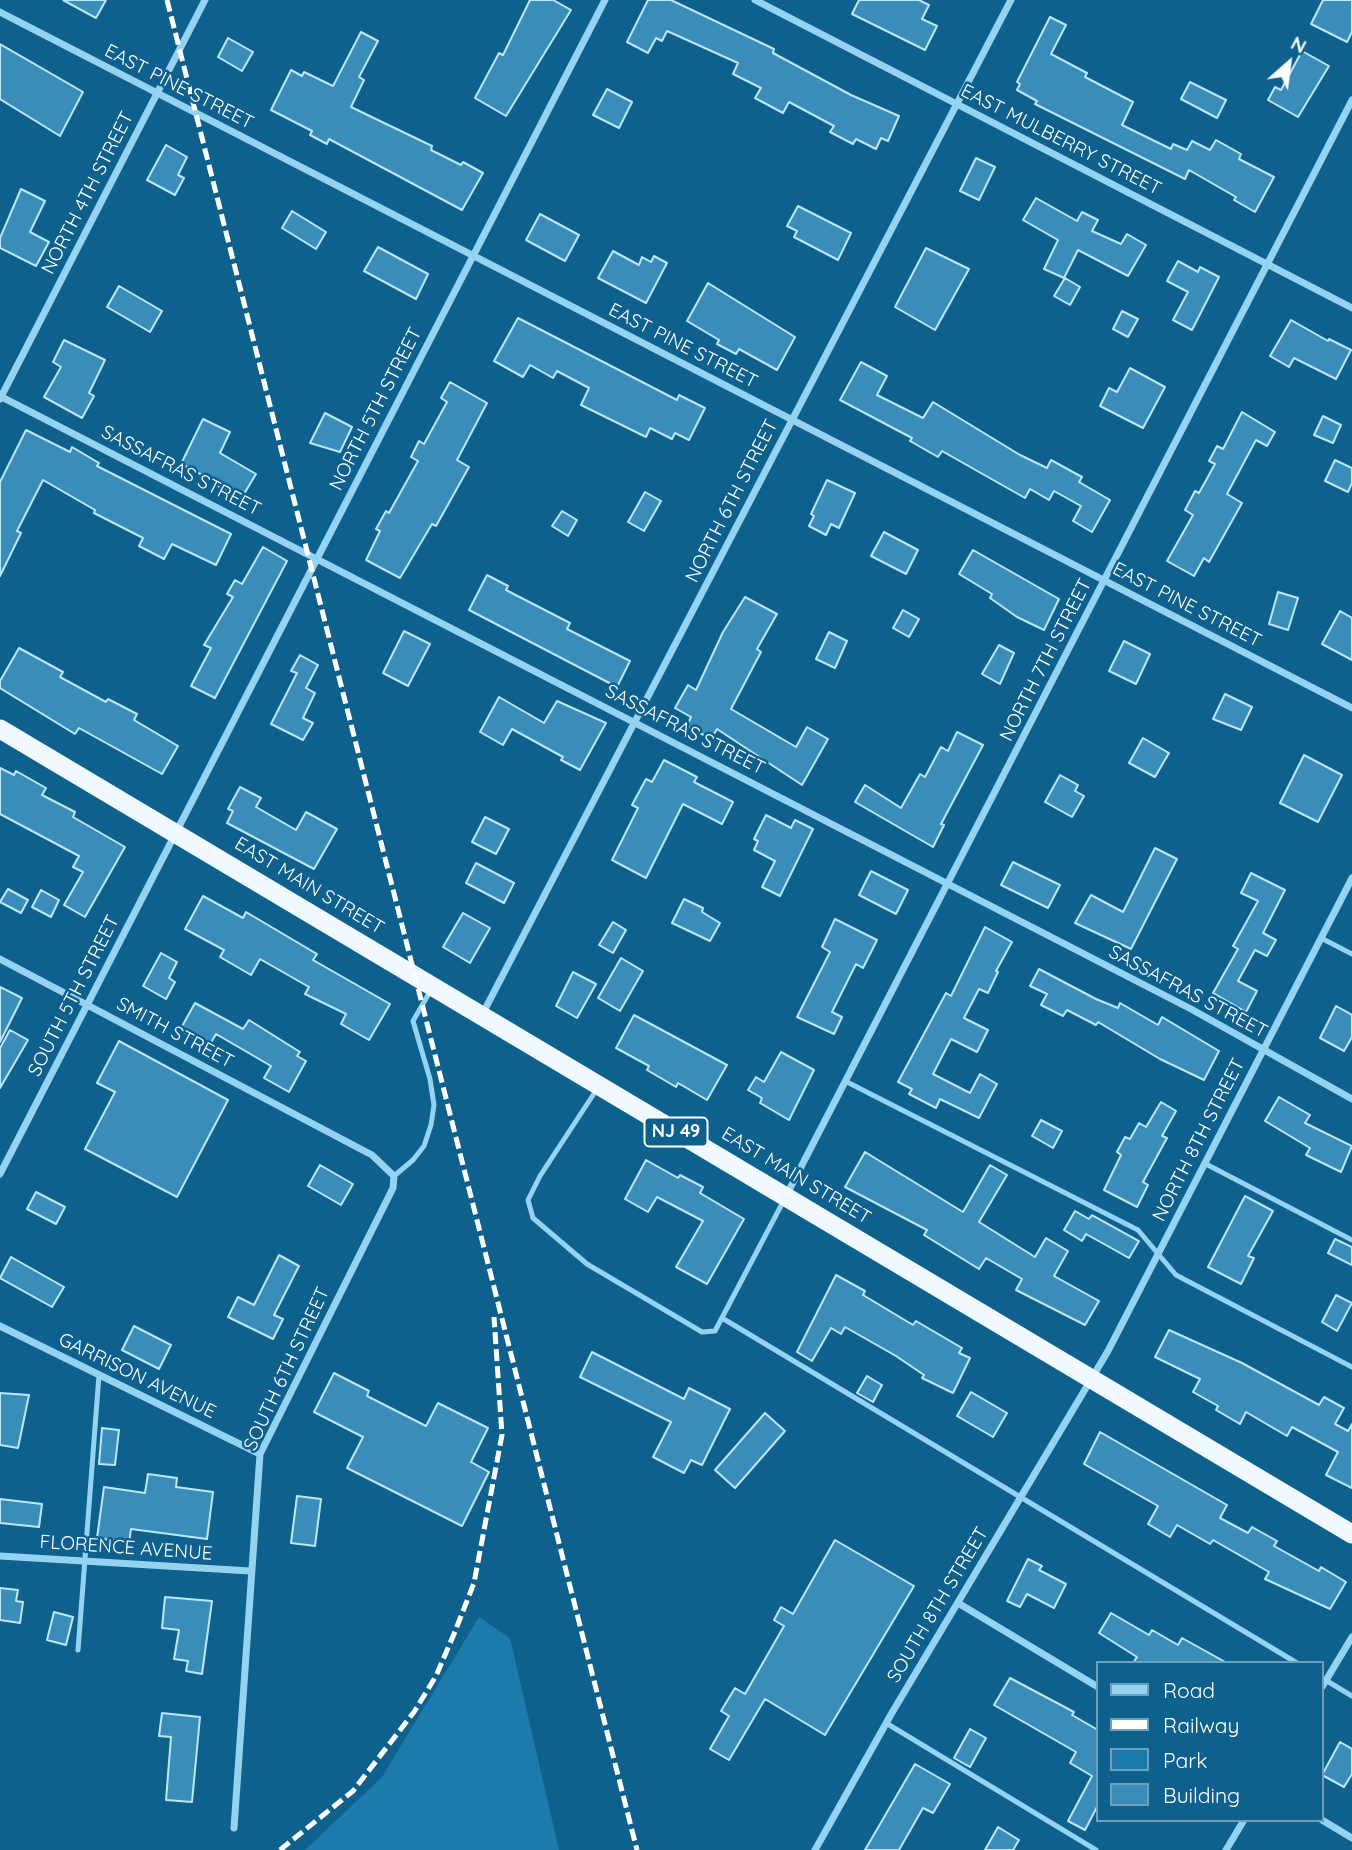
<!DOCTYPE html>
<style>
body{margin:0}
#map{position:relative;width:1352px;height:1850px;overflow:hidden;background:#0e608d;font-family:Quicksand,sans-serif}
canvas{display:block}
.legend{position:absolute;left:1096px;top:1661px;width:228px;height:161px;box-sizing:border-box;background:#0e608d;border:2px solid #6ea0bb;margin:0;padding:9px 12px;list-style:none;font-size:21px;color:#fff}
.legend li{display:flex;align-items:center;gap:14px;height:35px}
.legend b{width:35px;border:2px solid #6ea0bb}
.north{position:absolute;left:1254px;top:28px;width:70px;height:70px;-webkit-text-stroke:5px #0e608d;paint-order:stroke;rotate:28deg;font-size:19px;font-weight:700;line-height:28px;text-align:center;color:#fff}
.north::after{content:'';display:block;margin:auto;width:24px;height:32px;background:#fff;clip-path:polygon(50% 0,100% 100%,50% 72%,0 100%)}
</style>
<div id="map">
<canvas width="1352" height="1850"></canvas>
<ul class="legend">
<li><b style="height:9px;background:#95d3f3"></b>Road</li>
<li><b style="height:9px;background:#fff"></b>Railway</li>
<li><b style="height:19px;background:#1c7bab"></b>Park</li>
<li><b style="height:19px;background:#3b8db9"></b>Building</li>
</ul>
<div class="north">N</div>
</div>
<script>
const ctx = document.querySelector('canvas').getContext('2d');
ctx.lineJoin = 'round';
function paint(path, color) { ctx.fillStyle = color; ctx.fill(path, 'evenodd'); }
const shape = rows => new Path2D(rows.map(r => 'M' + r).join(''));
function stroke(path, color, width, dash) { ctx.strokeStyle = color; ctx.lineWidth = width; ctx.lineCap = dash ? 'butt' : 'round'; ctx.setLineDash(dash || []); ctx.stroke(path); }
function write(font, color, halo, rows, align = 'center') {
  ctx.font = font + ' Quicksand,sans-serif'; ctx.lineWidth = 5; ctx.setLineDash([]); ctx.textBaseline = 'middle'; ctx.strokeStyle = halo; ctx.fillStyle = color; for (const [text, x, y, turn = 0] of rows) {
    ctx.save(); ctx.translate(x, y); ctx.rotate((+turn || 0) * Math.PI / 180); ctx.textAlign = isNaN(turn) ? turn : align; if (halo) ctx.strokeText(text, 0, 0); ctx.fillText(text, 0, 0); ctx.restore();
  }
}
paint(shape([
 [479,1617,510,1638,559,1850,305,1850,382,1777]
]), '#1c7bab');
const building = shape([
 [63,0,106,0,96,18,63,0],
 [530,0,553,0,571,10,506,116,475,98,499,53,503,55,530,0],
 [648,0,671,0,774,49,773,53,851,95,899,116,888,141,881,138,876,149,856,139,853,144,830,132,834,126,789,102,783,113,755,98,761,88,733,74,738,63,667,31,662,41,656,38,648,53,627,42,648,0],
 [859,0,919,0,929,5,922,19,937,26,925,50,852,14,859,0],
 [1323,0,1352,0,1352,32,1347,42,1311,24,1323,0],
 [1050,17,1066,25,1051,54,1087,73,1085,77,1133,102,1122,125,1171,149,1173,144,1187,150,1192,141,1210,150,1216,140,1241,154,1239,159,1274,177,1255,212,1234,200,1236,197,1189,170,1185,179,1035,104,1037,101,1017,90,1020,84,1017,82,1050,17],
 [361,32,378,41,359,77,364,80,351,107,432,146,431,150,461,165,463,162,483,173,462,210,329,139,327,144,310,135,312,131,271,110,291,70,302,76,304,72,333,86,361,32],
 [228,38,253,52,242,71,218,57,228,38],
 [0,44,83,92,60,136,0,99,0,44],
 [1302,51,1329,66,1298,117,1268,100,1275,87,1281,90,1302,51],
 [1190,82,1226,100,1217,118,1181,99,1190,82],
 [607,89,632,102,619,128,593,115,607,89],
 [166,145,187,157,178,175,184,178,175,195,147,180,166,145],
 [976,158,995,167,979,200,960,191,976,158],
 [21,189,45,201,30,232,49,242,36,266,0,248,0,238,21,189],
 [1036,198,1077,221,1082,212,1098,220,1092,231,1121,244,1127,234,1146,245,1128,276,1078,250,1064,278,1044,269,1058,240,1023,220,1036,198],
 [798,206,851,233,838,260,794,237,797,231,787,226,798,206],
 [292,211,326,232,316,249,282,228,292,211],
 [540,214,579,235,565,261,526,240,540,214],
 [378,247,428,274,416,299,364,271,378,247],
 [926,248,969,269,935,330,895,307,926,248],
 [613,251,639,265,642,257,651,262,654,256,667,263,646,303,598,278,613,251],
 [1178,261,1198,272,1200,267,1219,277,1192,330,1173,320,1188,292,1167,281,1178,261],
 [1065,278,1080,287,1070,305,1054,296,1065,278],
 [708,283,795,337,777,370,739,349,736,354,717,344,719,340,687,321,708,283],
 [119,286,162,311,150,332,107,307,119,286],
 [1122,311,1138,319,1128,337,1113,329,1122,311],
 [518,318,677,400,679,395,705,408,689,440,675,433,672,439,650,428,646,437,581,405,589,388,557,371,553,378,530,365,523,377,494,361,518,318],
 [1291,320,1328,341,1329,339,1351,350,1336,379,1294,358,1289,367,1270,356,1291,320],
 [64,340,105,360,89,393,94,396,82,418,44,397,61,367,53,362,64,340],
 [861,362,887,376,877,395,923,418,933,402,1020,455,1047,468,1051,460,1082,477,1079,482,1110,500,1092,532,1073,521,1081,506,1054,491,1049,500,1030,489,1025,498,942,451,938,457,910,441,912,438,840,400,861,362],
 [1130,368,1165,387,1143,428,1100,406,1109,388,1117,392,1130,368],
 [450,382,487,403,457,460,469,467,436,526,432,524,400,578,366,560,380,531,376,529,386,511,389,513,418,461,411,457,419,441,424,444,447,402,441,398,450,382],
 [1242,412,1275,432,1267,446,1256,440,1227,494,1242,503,1209,562,1204,558,1194,576,1167,561,1193,515,1185,510,1195,491,1199,493,1215,464,1209,461,1217,446,1223,449,1242,412],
 [325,413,352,427,340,452,310,443,325,413],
 [1323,416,1341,425,1333,443,1314,435,1323,416],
 [203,419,230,432,220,453,256,474,241,499,214,484,216,482,181,464,203,419],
 [26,430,70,452,72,447,99,463,97,466,231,534,216,565,172,544,164,559,139,546,143,538,94,513,95,510,43,480,17,531,21,533,0,576,0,482,26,430],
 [1335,460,1352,468,1352,483,1348,492,1325,481,1335,460],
 [827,480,855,493,839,528,831,524,826,535,809,526,814,516,811,514,827,480],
 [645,492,661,501,644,531,628,522,645,492],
 [562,511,577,520,568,536,552,526,562,511],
 [884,532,918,550,906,574,871,556,884,532],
 [263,547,287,561,215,698,191,686,211,648,204,645,233,597,227,594,235,580,242,584,263,547],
 [973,550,1059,599,1044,630,1017,617,990,598,992,594,959,574,973,550],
 [487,575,508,586,506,590,570,623,567,629,630,661,617,687,469,610,487,575],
 [1278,592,1298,598,1288,630,1269,624,1278,592],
 [745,597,777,614,757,649,761,652,731,709,796,747,807,727,828,739,802,785,717,729,711,739,687,726,691,717,675,708,688,685,696,690,723,632,745,597],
 [903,610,919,619,909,637,893,628,903,610],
 [1340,611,1352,618,1352,660,1322,644,1340,611],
 [404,631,430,644,408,686,383,673,404,631],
 [829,632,847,641,835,668,816,659,829,632],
 [1124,641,1150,654,1136,684,1109,671,1124,641],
 [999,645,1014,653,1000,684,982,674,999,645],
 [19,648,63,672,60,677,106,702,108,699,137,714,134,720,178,746,162,774,79,728,75,734,0,688,0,681,19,648],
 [300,655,318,665,306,688,315,693,303,718,313,723,303,740,271,724,297,673,291,671,300,655],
 [1225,694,1252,707,1241,730,1213,719,1225,694],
 [499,697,544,723,557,701,606,723,580,770,561,760,563,757,512,729,503,745,480,732,499,697],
 [957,732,983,745,941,824,944,825,933,847,855,802,865,785,901,808,920,774,925,777,941,747,948,751,957,732],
 [1143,738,1169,753,1155,777,1129,763,1143,738],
 [1304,755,1342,775,1318,822,1280,803,1304,755],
 [664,760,697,777,694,782,733,802,722,824,683,804,646,878,612,860,638,808,632,805,646,779,652,782,664,760],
 [0,768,14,775,16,771,46,788,42,795,75,812,73,817,125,847,85,917,64,905,83,872,73,867,79,856,0,814,0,768],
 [1060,775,1078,785,1075,791,1084,796,1072,817,1045,802,1060,775],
 [240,787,261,798,256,807,296,830,306,812,337,829,314,869,227,823,233,811,228,809,240,787],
 [766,815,791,828,795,820,813,829,780,896,762,887,775,861,754,850,758,841,754,839,766,815],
 [485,817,509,829,496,854,472,842,485,817],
 [1155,848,1177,859,1131,949,1075,923,1091,895,1123,912,1155,848],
 [1013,862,1060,885,1048,908,1001,885,1013,862],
 [476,863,514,883,504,903,466,883,476,863],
 [871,871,908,890,896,914,859,895,871,871],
 [1251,873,1285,890,1263,933,1276,940,1267,956,1255,950,1238,981,1257,991,1246,1012,1213,993,1238,949,1233,946,1258,901,1241,893,1251,873],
 [8,889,28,900,21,913,0,902,8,889],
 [41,890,59,900,51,917,32,907,41,890],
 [203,896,243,918,246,912,317,954,313,960,390,1004,369,1040,341,1024,346,1014,305,994,309,987,260,959,251,975,220,957,224,950,185,929,203,896],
 [684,899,703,908,702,912,720,923,710,941,672,923,684,899],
 [463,913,490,928,470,963,443,947,463,913],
 [835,919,877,940,863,968,856,964,832,1012,842,1017,834,1034,797,1017,830,952,822,947,835,919],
 [613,922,626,930,613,953,599,945,613,922],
 [985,927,1012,942,996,971,998,972,988,993,979,989,964,1018,988,1030,977,1052,951,1039,933,1074,970,1093,980,1074,997,1084,979,1118,940,1099,936,1108,909,1094,912,1089,898,1082,946,993,951,996,985,927],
 [161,953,177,962,169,978,175,982,166,999,143,986,161,953],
 [621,958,643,971,620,1011,598,998,621,958],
 [1039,969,1096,999,1118,1008,1120,1003,1158,1025,1162,1017,1219,1051,1204,1080,1160,1059,1098,1022,1096,1025,1067,1010,1063,1016,1041,1005,1047,994,1030,986,1039,969],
 [573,972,596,984,577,1018,556,1006,573,972],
 [0,987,22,998,0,1042,0,987],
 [195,1003,243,1029,249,1020,300,1052,297,1056,306,1061,289,1092,264,1078,271,1066,216,1034,209,1046,180,1030,195,1003],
 [1336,1006,1352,1015,1352,1037,1344,1051,1320,1038,1336,1006],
 [634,1015,727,1065,707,1100,678,1083,676,1087,647,1070,649,1066,616,1048,634,1015],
 [10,1030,28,1040,0,1088,0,1048,10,1030],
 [119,1041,228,1100,177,1197,85,1149,115,1092,97,1083,119,1041],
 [781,1052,814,1070,789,1120,760,1103,762,1098,748,1090,756,1077,764,1082,781,1052],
 [1279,1097,1310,1115,1305,1123,1352,1146,1341,1172,1306,1155,1310,1148,1265,1121,1279,1097],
 [1161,1102,1176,1111,1162,1136,1167,1138,1143,1182,1148,1185,1137,1207,1104,1190,1121,1155,1117,1152,1125,1137,1130,1139,1139,1123,1146,1127,1161,1102],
 [1041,1120,1062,1131,1053,1148,1032,1136,1041,1120],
 [865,1152,963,1212,990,1165,1007,1175,979,1222,1035,1257,1046,1238,1068,1251,1054,1276,1099,1301,1085,1325,1016,1290,1022,1279,986,1258,979,1269,924,1235,927,1230,845,1187,865,1152],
 [646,1160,678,1178,680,1175,703,1187,700,1193,744,1219,707,1284,676,1267,703,1221,657,1197,648,1212,625,1199,646,1160],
 [320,1165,353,1184,341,1205,308,1186,320,1165],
 [36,1192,65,1207,56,1224,27,1209,36,1192],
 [1245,1196,1273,1211,1248,1256,1254,1258,1241,1284,1208,1267,1245,1196],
 [1075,1211,1089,1219,1092,1215,1139,1241,1129,1258,1086,1234,1082,1241,1064,1230,1075,1211],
 [1335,1239,1352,1247,1352,1265,1328,1253,1335,1239],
 [279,1255,299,1266,274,1315,283,1319,273,1339,228,1317,238,1297,254,1305,279,1255],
 [11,1257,64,1287,52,1307,0,1278,11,1257],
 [836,1275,865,1291,863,1295,913,1325,916,1321,962,1348,959,1353,970,1358,953,1393,922,1378,924,1375,896,1356,845,1327,841,1334,831,1328,812,1361,797,1352,836,1275],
 [1336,1295,1352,1303,1337,1331,1322,1322,1336,1295],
 [134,1326,171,1345,159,1369,122,1350,134,1326],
 [1169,1330,1242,1363,1319,1405,1324,1397,1344,1408,1335,1424,1348,1431,1352,1424,1352,1488,1326,1475,1338,1452,1292,1427,1287,1436,1246,1412,1240,1424,1216,1410,1218,1406,1193,1392,1200,1379,1155,1357,1169,1330],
 [592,1352,684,1399,689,1388,730,1409,702,1465,691,1460,684,1473,653,1457,671,1422,580,1377,592,1352],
 [334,1373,369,1391,367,1396,426,1426,438,1403,488,1428,471,1462,489,1472,462,1526,347,1468,363,1437,314,1412,334,1373],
 [867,1376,882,1385,873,1402,857,1393,867,1376],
 [971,1392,1007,1413,993,1437,957,1416,971,1392],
 [0,1393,29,1395,18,1448,0,1445,0,1393],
 [765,1413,785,1431,735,1488,715,1470,765,1413],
 [102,1428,119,1430,115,1465,99,1464,102,1428],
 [1100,1432,1227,1505,1220,1518,1248,1533,1252,1527,1277,1541,1274,1546,1319,1571,1321,1567,1346,1582,1330,1609,1265,1579,1269,1572,1213,1540,1210,1544,1177,1525,1170,1537,1148,1524,1158,1506,1084,1464,1100,1432],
 [148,1474,177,1478,176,1487,213,1492,207,1539,131,1529,129,1543,97,1538,104,1487,145,1493,148,1474],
 [297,1496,321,1499,315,1546,291,1543,297,1496],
 [0,1499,42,1504,39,1527,0,1523,0,1499],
 [835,1540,914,1586,825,1735,765,1699,729,1760,710,1749,729,1716,721,1711,735,1688,745,1694,784,1626,774,1620,781,1607,793,1614,835,1540],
 [1028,1559,1042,1566,1039,1570,1066,1584,1054,1608,1027,1594,1020,1607,1007,1601,1028,1559],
 [0,1588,18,1590,16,1601,23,1602,20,1623,0,1620,0,1588],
 [165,1597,212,1601,202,1674,186,1671,188,1661,174,1659,179,1630,162,1628,165,1597],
 [54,1612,73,1617,66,1645,47,1640,54,1612],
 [1111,1613,1149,1635,1152,1630,1178,1645,1182,1638,1227,1663,1133,1663,1137,1657,1099,1633,1111,1613],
 [1010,1678,1074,1712,1072,1715,1098,1730,1098,1805,1085,1830,1068,1821,1092,1776,1070,1763,1076,1752,994,1705,1010,1678],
 [162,1713,200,1717,192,1802,166,1800,171,1737,159,1736,162,1713],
 [970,1729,986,1738,970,1767,954,1758,970,1729],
 [1340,1742,1352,1749,1352,1774,1344,1787,1322,1775,1340,1742],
 [915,1764,950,1784,933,1813,923,1808,899,1850,865,1850,915,1764],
 [998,1827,1019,1840,1013,1850,985,1850,998,1827]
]);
paint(building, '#3b8db9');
stroke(building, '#bce8fe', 2);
stroke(shape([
 [1321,938,1352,954],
 [845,1081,1138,1230,1176,1275,1352,1367],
 [597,1089,540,1176,528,1200,533,1218,587,1264,702,1332,715,1331,784,1200],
 [1204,1163,1352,1240],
 [394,1176,413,1160,424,1146,431,1125,434,1105,430,1079,413,1021,431,990],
 [722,1318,1297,1663],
 [78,1650,99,1375],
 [1322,1678,1352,1696],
 [886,1723,1096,1850]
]), '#95d3f3', 5);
stroke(shape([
 [755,0,1352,308],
 [0,12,1352,708],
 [0,396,1191,1009,1352,1099],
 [0,399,205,0],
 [0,959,372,1155,394,1176,393,1188,260,1454,234,1828],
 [483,1013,1011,0],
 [0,1174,605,0],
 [786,1196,1352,100],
 [0,1326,260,1454],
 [0,1556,250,1571],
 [958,1603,1098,1687],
 [1322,1687,1352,1637],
 [1322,1820,1352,1838],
 [815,1850,893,1711,1108,1351,1352,878],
 [1226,1850,1244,1820]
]), '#95d3f3', 7);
stroke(shape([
 [0,729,1352,1534]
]), '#f0f9ff', 19);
stroke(shape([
 [167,0,637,1850],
 [280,1850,353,1791,414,1712,436,1676,454,1634,474,1583,502,1435,494,1317]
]), '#fff', 5, [12, 5]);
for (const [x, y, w] of [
 [676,1132,63]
]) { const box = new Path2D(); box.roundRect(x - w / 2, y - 14.5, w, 29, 5); ctx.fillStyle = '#0e608d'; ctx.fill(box); stroke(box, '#fff', 2); }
write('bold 18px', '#fff', null, [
 ["NJ 49",676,1132]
]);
write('19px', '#fff', '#0e608d', [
 ["EAST PINE STREET",179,87,27],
 ["EAST MULBERRY STREET",1061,140,27],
 ["NORTH 4TH STREET",88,193,-63],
 ["EAST PINE STREET",683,346,27],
 ["NORTH 5TH STREET",376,409,-63],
 ["SASSAFRAS STREET",181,471,27],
 ["NORTH 6TH STREET",732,501,-63],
 ["EAST PINE STREET",1187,605,27],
 ["NORTH 7TH STREET",1046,660,-63],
 ["SASSAFRAS STREET",685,730,27],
 ["EAST MAIN STREET",309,886,31],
 ["SASSAFRAS STREET",1188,992,28],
 ["SOUTH 5TH STREET",74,996,-63],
 ["SMITH STREET",175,1033,28],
 ["NORTH 8TH STREET",1199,1140,-63],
 ["EAST MAIN STREET",796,1176,31],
 ["SOUTH 6TH STREET",287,1369,-65],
 ["GARRISON AVENUE",137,1376,26],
 ["FLORENCE AVENUE",126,1548,4],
 ["SOUTH 8TH STREET",938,1605,-59]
]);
</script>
